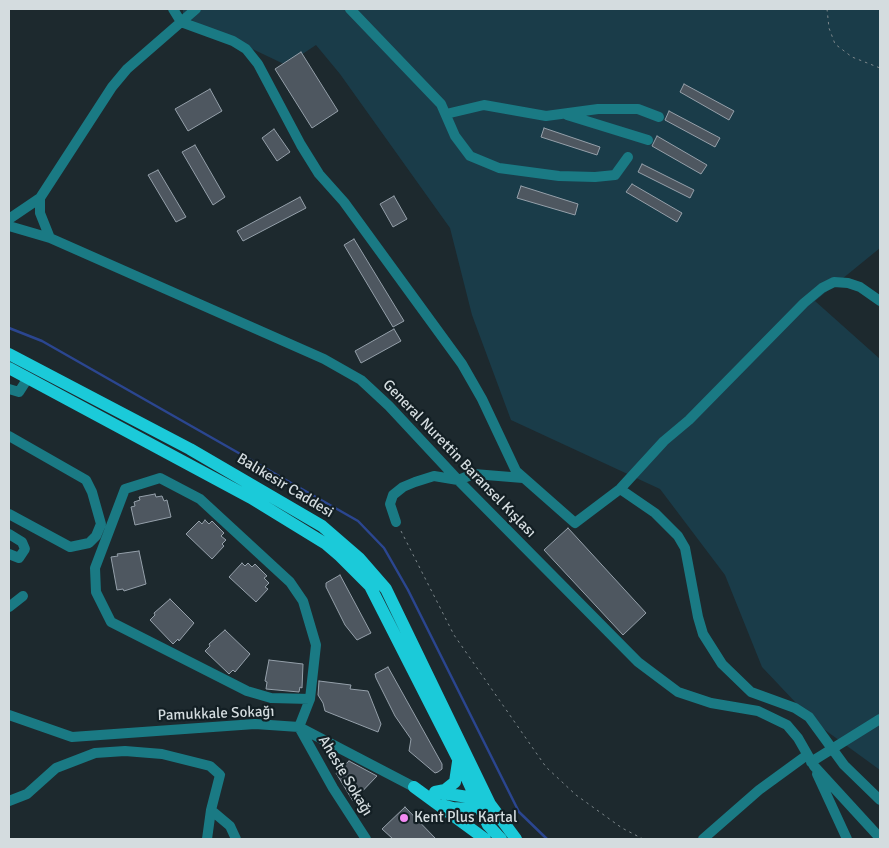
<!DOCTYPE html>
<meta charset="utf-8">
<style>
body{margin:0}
#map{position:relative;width:889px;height:848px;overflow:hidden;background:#1d292e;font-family:Signika,sans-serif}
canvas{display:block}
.frame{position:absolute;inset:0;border:10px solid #d4dcdf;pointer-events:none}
</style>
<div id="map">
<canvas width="889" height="848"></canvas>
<div class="frame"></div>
</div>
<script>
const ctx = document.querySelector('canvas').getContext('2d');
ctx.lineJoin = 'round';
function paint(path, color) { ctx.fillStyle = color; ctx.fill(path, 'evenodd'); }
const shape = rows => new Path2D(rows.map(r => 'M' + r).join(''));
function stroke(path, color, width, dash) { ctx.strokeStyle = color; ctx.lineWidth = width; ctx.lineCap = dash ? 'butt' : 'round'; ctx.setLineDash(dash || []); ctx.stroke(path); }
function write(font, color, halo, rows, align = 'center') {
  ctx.font = font + ' Signika,sans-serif'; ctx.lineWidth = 4.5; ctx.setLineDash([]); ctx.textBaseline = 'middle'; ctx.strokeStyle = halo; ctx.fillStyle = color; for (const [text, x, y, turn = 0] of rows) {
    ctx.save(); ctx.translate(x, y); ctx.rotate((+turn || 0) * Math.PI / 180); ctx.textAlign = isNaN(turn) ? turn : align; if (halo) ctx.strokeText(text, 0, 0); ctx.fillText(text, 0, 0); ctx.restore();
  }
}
paint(shape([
 [183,9,880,9,880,248,815,301,880,359,880,770,814,722,762,667,725,575,660,489,511,420,472,315,450,228,340,74,316,45,286,65,183,16]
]), '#1a3c49');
stroke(shape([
 [9,328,42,341,358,521,384,548,408,590,519,812,547,839]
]), '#2b4690', 2.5);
const building = shape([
 [301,52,338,111,312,128,275,69,301,52],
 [684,84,734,111,729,120,680,92,684,84],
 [210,89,222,111,188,131,175,109,210,89],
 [669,111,720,138,715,147,665,120,669,111],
 [544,128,600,147,597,155,541,137,544,128],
 [274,129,290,152,277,161,262,138,274,129],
 [657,136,707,165,701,174,652,146,657,136],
 [195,145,225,197,213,205,182,152,195,145],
 [642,164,694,190,690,198,638,172,642,164],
 [158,170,186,217,176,222,148,175,158,170],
 [632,184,682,213,677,222,626,192,632,184],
 [521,186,578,204,575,215,517,198,521,186],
 [394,196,407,219,393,227,380,204,394,196],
 [300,197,306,208,243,241,237,231,300,197],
 [354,239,404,321,393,327,344,245,354,239],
 [394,329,401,341,361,363,355,351,394,329],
 [155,494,156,497,162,496,164,501,167,500,171,517,135,525,131,507,135,506,134,502,140,500,139,497,155,494],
 [205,520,209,524,212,521,224,533,221,536,226,540,222,544,224,546,212,559,186,534,199,521,202,524,205,520],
 [568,528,646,613,623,635,544,550,568,528],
 [139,551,146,584,124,591,123,589,117,590,111,557,118,556,117,554,139,551],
 [242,563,245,566,248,563,252,567,255,564,267,576,264,578,269,583,265,587,268,589,256,602,229,577,242,563],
 [340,575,371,633,357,640,345,625,326,587,326,583,340,575],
 [170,599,194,623,179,641,178,639,173,644,150,620,155,615,154,613,170,599],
 [225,630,250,654,235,672,233,670,229,674,205,651,210,646,209,644,225,630],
 [269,660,303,664,302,688,300,687,299,692,266,689,267,682,265,681,269,660],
 [388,667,442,764,442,769,438,772,435,773,409,751,411,739,395,716,376,678,375,674,388,667],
 [319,681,351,685,350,689,368,691,381,724,378,732,325,711,323,703,318,695,319,681],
 [349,761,377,776,353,801,336,773,349,761],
 [405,807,436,839,393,839,382,829,405,807]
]);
paint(building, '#4e5760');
stroke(building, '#95a0aa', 1);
stroke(shape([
 [827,9,829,28,835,44,852,57,880,68],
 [401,531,454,635,546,767,576,795,622,828,643,839]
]), '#7d878b', 1, [2.5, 4]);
stroke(shape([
 [173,9,181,22,233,41,246,49,258,64,301,145,319,174,344,202,462,364,482,399,516,471,575,523,620,489,664,441,689,420,804,303,822,288,834,282,848,283,860,287,880,301],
 [350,9,441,104,455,136,470,156,499,168,559,176,595,177,615,175,628,157],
 [446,114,484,105,546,116,598,109,638,109,659,117],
 [567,115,648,140],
 [40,198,112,87,127,69,196,9],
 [9,219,40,198,40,213,50,238],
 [9,226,50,238,324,359,361,380,389,406,458,480,638,662,678,692,711,703,758,711,787,725,798,738,814,766,880,838],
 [9,389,19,392,28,378],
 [9,436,86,480,92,492,101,524,96,536,89,543,70,547,9,514],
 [620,489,655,513,678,536,685,548,698,617,703,634,722,664,751,692,795,708,809,717,844,765,880,800],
 [396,522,390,504,393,495,403,487,415,482,434,476,458,480,474,474,523,478],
 [9,534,22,542,25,549,19,558,9,554],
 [9,607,23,596],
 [310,699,271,698,247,691,111,622,96,592,95,568,125,489,160,478,200,499,290,582,303,601,316,645,310,699,299,727,333,788,366,839],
 [9,715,72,737,255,724,299,727,414,787],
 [811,762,880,719],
 [817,774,847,839],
 [9,801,27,794,56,768,95,753,125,751,162,754,210,766,220,775,211,810,207,839],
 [211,810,230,826,236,839],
 [703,839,759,790,807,755]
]), '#1a7a84', 10);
stroke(shape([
 [9,354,190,449,322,526,359,558,386,589,490,804,516,839],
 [9,368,251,498,326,544,340,556,370,586,458,759,488,825,501,839],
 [414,787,485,839],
 [435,792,481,799],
 [435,792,445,790,455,782,458,762],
 [442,805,453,808,469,809,478,805,483,799]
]), '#1bcad9', 12);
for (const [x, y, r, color] of [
 [404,818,5,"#f38af2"]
]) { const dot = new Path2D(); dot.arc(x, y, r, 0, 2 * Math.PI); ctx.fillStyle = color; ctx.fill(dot); stroke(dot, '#131f24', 2); }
write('15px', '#d4dcdf', '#131f24', [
 ["General Nurettin Baransel Kışlası",459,459,46],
 ["Balıkesir Caddesi",285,486,31],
 ["Pamukkale Sokağı",216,714,-2],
 ["Aheste Sokağı",345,776,59]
]);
write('15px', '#d4dcdf', '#131f24', [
 ["Kent Plus Kartal",414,818]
], 'left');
</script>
